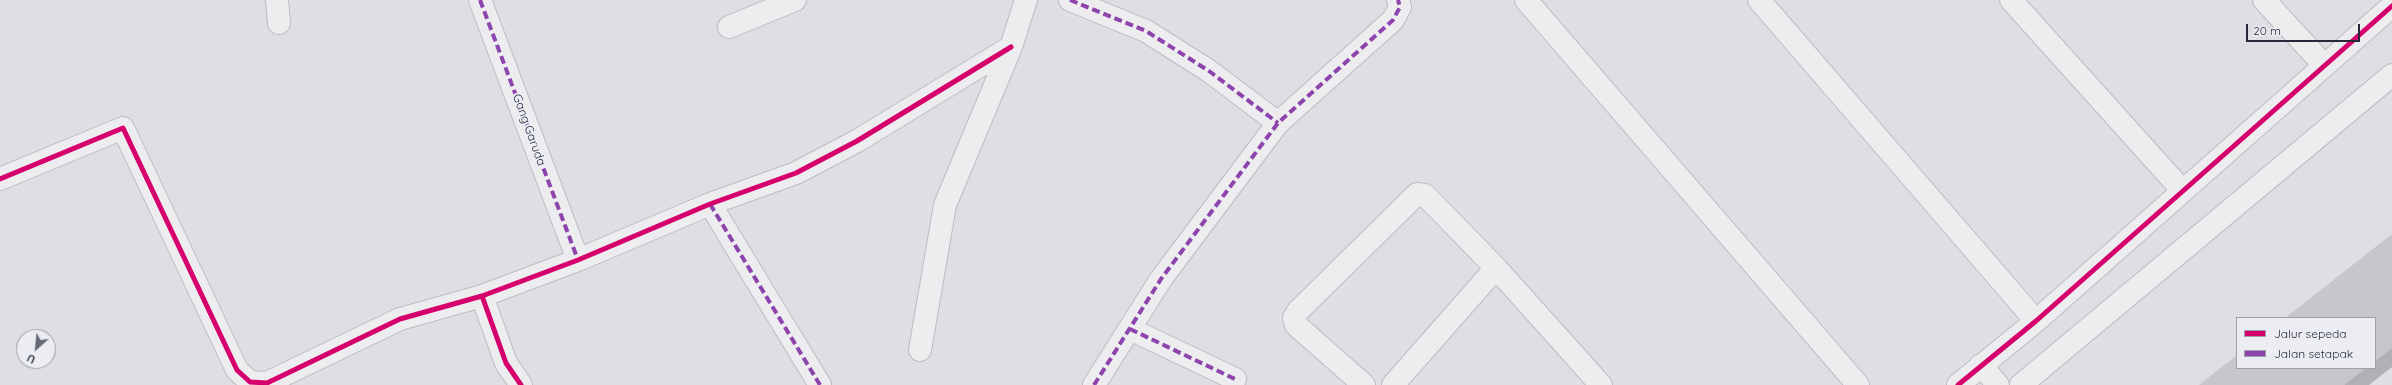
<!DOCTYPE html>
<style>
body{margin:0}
#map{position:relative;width:2392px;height:385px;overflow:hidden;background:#dedee3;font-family:Quicksand,sans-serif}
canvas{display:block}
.legend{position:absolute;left:2236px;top:317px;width:140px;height:52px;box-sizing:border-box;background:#ebedf3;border:1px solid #9d9fa9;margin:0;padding:5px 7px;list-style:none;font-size:12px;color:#27293a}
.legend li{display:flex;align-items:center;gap:8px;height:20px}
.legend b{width:20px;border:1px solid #9d9fa9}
.north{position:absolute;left:16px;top:329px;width:40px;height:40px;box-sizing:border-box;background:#ebedf3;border:1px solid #9d9fa9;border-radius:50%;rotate:207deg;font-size:11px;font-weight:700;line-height:16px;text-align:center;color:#27293a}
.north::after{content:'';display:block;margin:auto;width:14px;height:18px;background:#676875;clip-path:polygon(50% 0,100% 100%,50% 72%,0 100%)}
.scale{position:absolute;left:2246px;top:24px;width:114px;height:18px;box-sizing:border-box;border:2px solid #27293a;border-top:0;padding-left:5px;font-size:12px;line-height:14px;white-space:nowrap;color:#27293a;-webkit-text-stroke:3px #ebedf3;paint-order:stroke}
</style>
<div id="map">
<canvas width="2392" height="385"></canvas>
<ul class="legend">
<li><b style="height:5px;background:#d6006c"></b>Jalur sepeda</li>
<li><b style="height:5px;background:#8e44ad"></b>Jalan setapak</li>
</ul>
<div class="north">U</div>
<div class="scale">20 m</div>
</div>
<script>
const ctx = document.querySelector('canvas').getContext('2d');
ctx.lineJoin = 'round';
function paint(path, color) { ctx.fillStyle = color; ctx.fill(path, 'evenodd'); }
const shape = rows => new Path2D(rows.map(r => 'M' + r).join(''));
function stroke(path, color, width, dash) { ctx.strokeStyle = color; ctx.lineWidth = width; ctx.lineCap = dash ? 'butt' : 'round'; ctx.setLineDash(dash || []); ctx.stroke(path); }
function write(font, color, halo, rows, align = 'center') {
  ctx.font = font + ' Quicksand,sans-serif'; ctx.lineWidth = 4; ctx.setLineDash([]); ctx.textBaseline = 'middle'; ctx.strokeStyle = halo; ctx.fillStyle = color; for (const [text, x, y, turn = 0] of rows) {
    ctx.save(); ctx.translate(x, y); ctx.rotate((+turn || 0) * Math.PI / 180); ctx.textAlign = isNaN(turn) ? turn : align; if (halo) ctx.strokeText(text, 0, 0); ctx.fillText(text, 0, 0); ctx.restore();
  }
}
paint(shape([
 [2392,235,2392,367,2369,385,2200,385,2237,356,2237,368,2375,368,2375,318,2286,318]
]), '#0003');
paint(shape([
 [2392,234,2392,348,2375,361,2375,318,2285,318],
 [2237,355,2237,368,2366,368,2344,385,2199,385]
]), '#c7c7cb');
const minor = shape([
 [277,0,279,23],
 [480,0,578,260],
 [1070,0,1146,31,1209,71,1278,123],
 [1526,0,1858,385],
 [1759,0,2036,321],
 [2011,0,2182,190],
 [2264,0,2324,65],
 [729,27,795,0],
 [0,179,123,128,237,370,250,382,267,383,400,319,482,296],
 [710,204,820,385],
 [1130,329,1235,379],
 [920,350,945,205,1011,47,1026,0],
 [1981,365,1998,385],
 [521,385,506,363,482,296,578,260,710,204,796,173,857,141,1011,47],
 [1094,385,1161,279,1278,123,1393,20,1400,7,1398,0],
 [1364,385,1296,325,1294,318,1298,311,1417,194,1425,195,1496,268,1601,385],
 [1393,385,1496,268],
 [1958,385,2036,321,2392,6],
 [2021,385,2392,75]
]);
stroke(minor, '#bcbcc1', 24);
stroke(minor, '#ededf0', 22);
stroke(shape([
 [480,0,578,260],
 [1070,0,1146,31,1209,71,1278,123],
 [710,204,820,385],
 [1130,329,1235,379],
 [1094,385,1161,279,1278,123,1393,20,1400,7,1398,0]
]), '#8e44ad', 4, [8, 4]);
stroke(shape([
 [0,179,123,128,237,370,250,382,267,383,400,319,482,296],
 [521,385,506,363,482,296,578,260,710,204,796,173,857,141,1011,47],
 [1958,385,2036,321,2392,6]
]), '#d6006c', 5);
write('12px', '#27293a', '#ebedf3', [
 ["Gang Garuda",529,130,70]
]);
</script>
